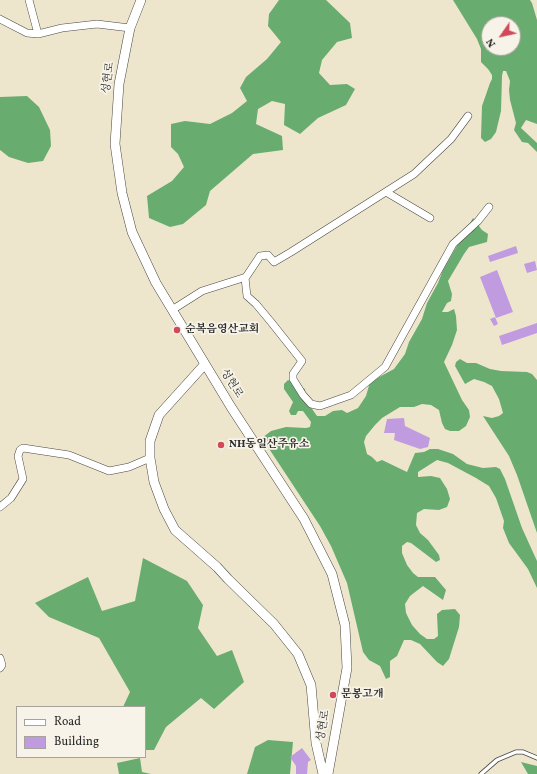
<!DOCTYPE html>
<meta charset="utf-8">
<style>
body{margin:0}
#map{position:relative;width:537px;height:774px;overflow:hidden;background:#eee6cc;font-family:Vollkorn,serif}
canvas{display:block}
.legend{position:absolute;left:16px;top:706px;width:130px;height:52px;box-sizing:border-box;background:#f7f3e8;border:1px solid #a5a39c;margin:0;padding:5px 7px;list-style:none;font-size:12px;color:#2b2b2b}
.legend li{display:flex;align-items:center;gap:8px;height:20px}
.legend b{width:20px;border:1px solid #a5a39c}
.north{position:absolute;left:481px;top:16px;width:40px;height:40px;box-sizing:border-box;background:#f7f3e8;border:1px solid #a5a39c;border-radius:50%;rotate:236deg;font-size:11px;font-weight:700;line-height:16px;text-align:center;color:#2b2b2b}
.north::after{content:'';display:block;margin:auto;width:14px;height:18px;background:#d1495b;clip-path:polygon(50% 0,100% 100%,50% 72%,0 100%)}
</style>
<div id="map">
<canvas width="537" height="774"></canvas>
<ul class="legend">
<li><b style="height:5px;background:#fff"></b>Road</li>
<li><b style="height:11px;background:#c19be0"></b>Building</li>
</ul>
<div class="north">N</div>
</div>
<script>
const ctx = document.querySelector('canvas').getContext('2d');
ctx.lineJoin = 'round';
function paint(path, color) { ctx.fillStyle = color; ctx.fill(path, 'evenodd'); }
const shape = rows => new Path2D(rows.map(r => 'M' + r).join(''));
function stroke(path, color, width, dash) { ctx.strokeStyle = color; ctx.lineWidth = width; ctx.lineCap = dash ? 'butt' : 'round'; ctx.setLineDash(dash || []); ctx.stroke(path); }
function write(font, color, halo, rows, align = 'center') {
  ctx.font = font + ' Vollkorn,"Noto Serif KR",serif'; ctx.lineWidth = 3.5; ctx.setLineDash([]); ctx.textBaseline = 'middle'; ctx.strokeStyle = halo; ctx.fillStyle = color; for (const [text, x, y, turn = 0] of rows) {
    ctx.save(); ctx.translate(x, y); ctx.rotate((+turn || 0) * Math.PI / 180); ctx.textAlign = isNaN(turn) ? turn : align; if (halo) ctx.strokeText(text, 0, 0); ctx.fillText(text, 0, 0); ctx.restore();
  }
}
paint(shape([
 [279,0,326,0,350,23,352,38,337,42,322,60,319,73,330,85,347,84,355,89,346,105,318,118,300,134,284,125,285,104,272,101,258,109,256,124,282,136,283,150,253,154,210,191,206,205,183,224,170,227,149,218,147,196,172,181,184,167,178,154,171,147,171,124,185,121,210,124,232,113,247,101,240,88,246,77,267,59,281,42,268,26,269,14],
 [453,0,530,0,532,3,537,20,537,124,526,120,521,128,537,143,537,152,528,143,522,142,514,130,516,123,510,100,509,90,510,81,506,71,503,71,502,76,501,111,496,132,491,139,485,142,481,138,482,106,490,83,492,79,492,75,488,69,481,62,481,49,477,39],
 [489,24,513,24,513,48,489,48],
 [27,96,39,107,50,130,51,146,43,161,28,163,9,157,0,150,0,97],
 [473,218,482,230,488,234,487,242,469,247,464,254,448,281,452,294,451,301,447,303,442,312,448,312,454,309,456,316,457,330,452,345,444,362,462,400,469,410,470,417,466,426,459,431,450,431,445,429,442,423,439,410,431,405,422,404,414,407,400,407,382,418,375,425,366,436,364,442,367,454,372,457,377,462,382,460,407,472,415,453,424,452,430,449,438,449,453,454,467,464,483,468,496,467,500,469,505,479,522,528,537,561,537,588,528,569,509,543,503,528,504,521,496,498,489,486,476,478,448,463,437,460,418,472,418,477,431,476,440,478,447,489,450,499,447,507,439,510,424,509,417,513,416,525,420,533,428,540,439,555,440,560,436,562,411,543,407,542,402,546,402,553,407,565,413,573,418,577,435,577,446,590,443,600,423,586,410,596,405,604,406,613,412,625,420,634,427,639,434,639,438,636,437,614,442,610,455,609,460,615,459,627,449,659,443,666,437,662,420,644,411,640,404,640,397,656,390,661,390,677,386,679,380,666,369,660,363,652,347,583,331,546,320,526,262,438,271,431,286,427,306,428,310,427,311,422,303,411,298,411,296,415,291,415,289,411,293,402,284,389,284,384,288,380,305,389,306,398,310,406,317,416,325,416,333,411,342,410,347,413,358,408,366,396,370,382,394,369,405,354,409,342,422,319,427,303,438,283,443,270],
 [460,359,467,363,476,363,490,369,501,371,527,372,532,374,537,380,537,533,517,475,509,456,483,416,492,418,499,416,503,413,499,399,492,386,484,382,474,379,465,384,455,366,456,362],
 [143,558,187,581,203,605,198,628,217,656,232,650,244,682,214,709,201,698,166,727,154,750,145,750,145,707,123,707,130,692,99,638,49,617,35,603,88,577,102,611,135,601],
 [268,740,293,742,290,774,247,774,255,747],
 [140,758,142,772,151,774,119,774,117,763],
 [521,762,537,766,537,774,528,774]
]), '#69ac6f');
paint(shape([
 [516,246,518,253,490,262,488,256],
 [535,261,537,270,527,273,524,264],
 [497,270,513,312,496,318,480,277],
 [495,317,498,324,494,326,490,319],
 [537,323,537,333,502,345,499,336],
 [404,418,405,426,430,438,428,447,420,449,394,440,395,433,384,433,387,419],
 [302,748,311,760,308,762,307,774,296,774,296,766,290,757]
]), '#c19be0');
const service = shape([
 [481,774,497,760,516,752,523,752,537,758]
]);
const minor = shape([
 [29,0,38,34],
 [0,19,27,33,38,34,62,28,97,24,130,28],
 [386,192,430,218],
 [245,278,247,296,256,304,271,322,302,361,293,374,293,379,303,395,311,404,320,406,351,395,385,367,453,244,478,221,489,207],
 [172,310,202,291,246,277,260,256,268,255,274,262,291,252,414,174,451,139,468,116],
 [0,507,11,498,23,479,18,456,20,450,23,448,69,455,109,471,129,467,150,458],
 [0,658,2,665,0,668]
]);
const secondary = shape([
 [141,0,130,28,119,84,115,144,122,193,132,232,156,283,231,407,304,519,332,574,345,625,347,668,328,774],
 [205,364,159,415,150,441,150,458,154,482,164,509,175,530,217,567,228,579,274,624,298,654,311,685,316,743,323,774]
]);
stroke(service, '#484743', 5);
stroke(minor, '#484743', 8);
stroke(secondary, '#484743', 10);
stroke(service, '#fff', 3.5);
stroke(minor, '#fff', 7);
stroke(secondary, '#fff', 9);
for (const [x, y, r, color] of [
 [177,330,4,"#d1495b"],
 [221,445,4,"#d1495b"],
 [333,695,4,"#d1495b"]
]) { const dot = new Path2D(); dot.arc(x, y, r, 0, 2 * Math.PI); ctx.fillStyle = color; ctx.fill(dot); stroke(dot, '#f7f3e8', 1.5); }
write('11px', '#2b2b2b', '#f7f3e8', [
 ["성현로",109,78,-82],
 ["성현로",231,384,58],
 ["성현로",324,726,-80]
]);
write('bold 11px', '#2b2b2b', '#f7f3e8', [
 ["순복음영산교회",185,330],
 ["NH동일산주유소",229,445],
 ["문봉고개",341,695]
], 'left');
</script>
